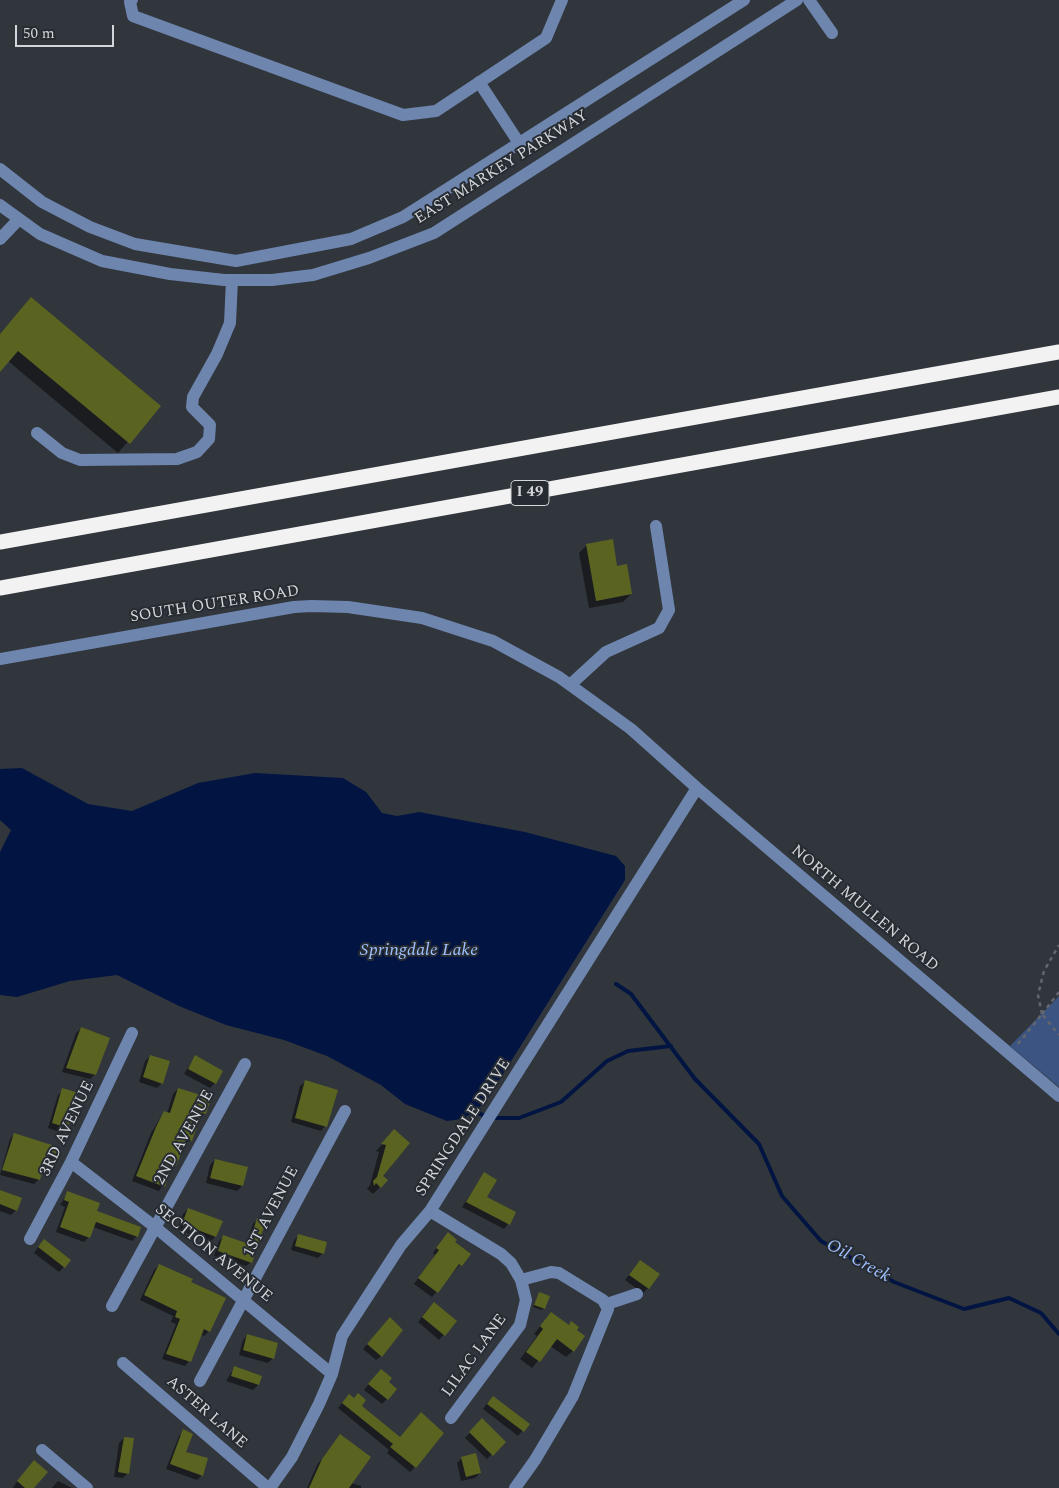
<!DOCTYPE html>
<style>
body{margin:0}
#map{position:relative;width:1059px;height:1488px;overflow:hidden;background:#31363d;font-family:Spectral,serif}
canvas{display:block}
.scale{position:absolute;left:15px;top:25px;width:99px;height:22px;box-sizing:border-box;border:2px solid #d2d5d9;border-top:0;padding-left:6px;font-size:15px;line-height:18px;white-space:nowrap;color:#d2d5d9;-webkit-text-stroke:4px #272c33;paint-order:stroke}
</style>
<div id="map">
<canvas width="1059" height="1488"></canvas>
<div class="scale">50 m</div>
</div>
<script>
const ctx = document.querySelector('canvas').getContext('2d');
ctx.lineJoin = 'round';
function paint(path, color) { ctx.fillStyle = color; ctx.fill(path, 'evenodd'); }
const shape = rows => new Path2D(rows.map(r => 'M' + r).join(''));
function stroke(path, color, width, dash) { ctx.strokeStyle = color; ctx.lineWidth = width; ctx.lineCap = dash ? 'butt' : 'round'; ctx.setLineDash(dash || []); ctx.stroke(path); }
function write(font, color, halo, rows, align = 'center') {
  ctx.font = font + ' Spectral,serif'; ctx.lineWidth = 4; ctx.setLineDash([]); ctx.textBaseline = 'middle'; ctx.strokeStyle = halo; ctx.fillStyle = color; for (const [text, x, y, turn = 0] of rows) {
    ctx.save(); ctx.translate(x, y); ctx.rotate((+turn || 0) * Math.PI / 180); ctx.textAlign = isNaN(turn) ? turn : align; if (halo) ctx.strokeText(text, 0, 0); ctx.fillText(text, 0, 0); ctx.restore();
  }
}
paint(shape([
 [1059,996,1059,1087,1010,1046]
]), '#3b5481');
paint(shape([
 [22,768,88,804,132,811,198,783,255,773,343,778,366,792,382,813,397,816,419,812,525,832,616,856,625,866,625,880,486,1101,474,1112,462,1119,447,1121,405,1104,381,1085,327,1056,284,1040,226,1025,179,1006,117,975,70,981,17,997,0,995,0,852,11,830,0,820,0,769]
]), '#021542');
paint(shape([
 [31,299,159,406,118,453,8,361,0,370,0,334],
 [587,545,616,568,631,594,623,602,589,608,579,553],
 [81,1028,95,1074,90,1079,62,1072,76,1033],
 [150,1056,162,1083,157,1088,139,1082,145,1061],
 [195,1057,215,1083,210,1088,184,1074],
 [305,1082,325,1126,321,1131,291,1122,300,1086],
 [178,1089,209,1099,204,1114,200,1119,191,1140,184,1144,175,1166,159,1191,132,1181,151,1133,160,1118,165,1113,167,1114,173,1094],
 [63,1090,67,1128,62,1133,48,1128,58,1095],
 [394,1131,381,1176,380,1187,373,1194,367,1189,370,1185,379,1152,376,1151],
 [15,1134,54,1157,49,1162,44,1160,39,1179,34,1184,0,1175,10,1139],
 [215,1160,242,1186,237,1191,206,1183,210,1165],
 [484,1174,485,1198,508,1224,504,1229,462,1207],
 [0,1191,16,1210,11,1215,0,1211],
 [68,1193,95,1212,137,1236,132,1241,93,1227,89,1237,84,1242,56,1232,65,1207,60,1205],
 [188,1209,215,1237,210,1242,178,1229,183,1214],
 [257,1220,251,1262,246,1266,214,1256,219,1241,224,1236,246,1244,253,1224],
 [299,1235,323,1253,318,1258,291,1250,294,1240],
 [443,1239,454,1243,469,1254,432,1297,414,1284,435,1255,433,1253],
 [39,1246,64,1267,59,1272,34,1253],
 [640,1261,648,1288,643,1293,625,1280],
 [159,1265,209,1331,204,1336,200,1334,189,1361,185,1366,162,1359,176,1324,171,1322,173,1316,140,1300,154,1270],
 [539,1293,544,1308,542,1310,533,1307],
 [429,1308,455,1322,439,1340,418,1322],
 [551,1313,575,1331,573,1351,566,1357,550,1346,532,1368,520,1359,537,1336,534,1334],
 [385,1324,381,1356,376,1360,363,1349],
 [248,1335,273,1358,268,1363,239,1355,243,1340],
 [234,1368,260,1377,258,1385,253,1390,226,1381],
 [376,1375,396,1389,382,1404,364,1390],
 [353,1399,415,1467,410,1472,387,1453,389,1450,338,1408,344,1401],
 [488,1402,528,1424,518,1436,483,1409],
 [482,1420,504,1442,487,1459,465,1438],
 [184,1431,184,1453,202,1475,197,1480,166,1469,179,1436],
 [124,1438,128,1473,123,1478,114,1477,119,1443],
 [336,1441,351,1483,361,1486,361,1488,307,1488,317,1465],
 [462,1458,480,1473,475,1478,461,1481,457,1463],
 [29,1467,33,1488,14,1488,13,1487],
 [58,1481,72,1488,52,1488]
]), '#0007');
stroke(shape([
 [616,984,631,994,695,1079,759,1144,782,1196,821,1241,894,1282,964,1309,1009,1298,1041,1313,1059,1334],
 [474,1112,486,1116],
 [493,1118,519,1118,561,1102,607,1061,628,1051,671,1046]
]), '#021542', 4);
paint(shape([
 [31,297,161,406,130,444,18,351,0,372,0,334],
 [613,539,617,566,627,564,632,594,596,601,586,544],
 [81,1027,110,1038,96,1075,66,1068],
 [150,1055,170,1061,163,1084,143,1077],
 [195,1055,223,1071,216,1084,188,1069],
 [305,1080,338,1090,327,1127,295,1118],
 [62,1088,79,1093,68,1128,52,1123],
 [178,1088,211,1098,206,1114,202,1113,192,1141,187,1139,176,1166,173,1165,165,1187,136,1176,156,1127,164,1111,170,1113],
 [394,1129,410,1143,383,1176,388,1180,381,1188,376,1183,374,1186,373,1181,377,1177,386,1145,381,1144],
 [14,1133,58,1147,55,1158,47,1155,40,1180,2,1170],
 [215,1159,248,1167,243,1186,210,1178],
 [484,1172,497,1180,487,1197,516,1212,510,1225,466,1202],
 [0,1190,22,1198,17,1211,0,1204],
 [67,1191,100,1203,97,1211,141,1227,138,1237,96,1222,90,1238,60,1227,69,1202,64,1200],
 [188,1208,223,1221,216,1237,182,1224],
 [257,1218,266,1221,252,1263,218,1251,223,1235,249,1244],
 [448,1232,457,1240,455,1242,471,1254,462,1266,459,1264,438,1293,418,1278,439,1250,436,1248],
 [298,1234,327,1242,324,1254,295,1246],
 [44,1239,71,1260,65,1268,38,1247],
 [640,1260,660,1274,649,1289,629,1275],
 [159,1264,193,1279,191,1282,226,1298,210,1332,204,1329,191,1362,166,1354,180,1319,175,1317,177,1311,144,1295],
 [539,1292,550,1296,545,1309,534,1305],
 [434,1302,457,1321,445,1336,422,1317],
 [551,1312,569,1325,571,1321,579,1327,577,1330,585,1336,574,1352,557,1339,540,1362,526,1352,543,1329,540,1326],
 [390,1317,403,1330,382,1357,367,1344],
 [247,1334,278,1343,274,1359,243,1350],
 [234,1366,262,1376,259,1385,231,1376],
 [381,1369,392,1378,389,1382,397,1389,388,1400,368,1384],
 [358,1393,366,1400,362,1406,400,1437,421,1412,444,1433,416,1468,390,1447,393,1444,342,1403,349,1394,354,1398],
 [493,1396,530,1424,524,1432,487,1404],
 [482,1418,506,1442,493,1456,469,1432],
 [183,1429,193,1434,186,1452,208,1458,203,1476,170,1464],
 [340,1434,371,1457,349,1488,309,1488,322,1459],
 [124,1437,134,1438,129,1474,118,1472],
 [476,1453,481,1473,466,1477,461,1457],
 [34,1460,48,1472,34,1488,25,1488,17,1481]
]), '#5b6320');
stroke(shape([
 [1042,1014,1038,995,1044,971,1059,945],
 [1042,1014,1059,992],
 [1018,1044,1042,1014,1059,1035]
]), '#63676d', 2.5, [4, 4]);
stroke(shape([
 [132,0,130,2,133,16,403,115,436,111,546,38,562,0],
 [809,0,832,33],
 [479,82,519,143],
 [0,169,42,202,90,227,135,244,236,261,351,239,403,217,744,0],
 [0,205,40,234,102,261,170,274,224,280,272,280,313,275,369,258,434,233,797,0],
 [0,239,19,219],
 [37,433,62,453,80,460,177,459,197,452,209,439,210,425,192,407,193,397,217,354,230,323,232,280],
 [0,659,294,607,311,606,348,607,422,618,493,641,559,677,631,729,697,788,1059,1096],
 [570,685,606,652,659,628,669,610,656,526],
 [71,1162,155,1227,332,1374],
 [430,1211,501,1254,511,1263,521,1280,526,1300,520,1325,451,1418],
 [30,1239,71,1162,132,1033],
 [607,1304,637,1294],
 [112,1306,245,1064],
 [123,1363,268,1488],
 [200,1381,345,1111],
 [42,1450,87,1488],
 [270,1488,292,1457,319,1404,332,1374,342,1336,401,1245,430,1211,697,788],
 [515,1488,535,1460,573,1396,608,1309,603,1300,559,1273,551,1272,521,1280]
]), '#6e85ae', 12);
stroke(shape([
 [0,542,1059,352],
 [0,588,1059,397]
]), '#f2f2f2', 15);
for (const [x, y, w] of [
 [530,493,38]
]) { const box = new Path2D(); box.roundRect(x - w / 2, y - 12.5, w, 25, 4); ctx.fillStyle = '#272c33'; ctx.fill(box); stroke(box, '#d2d5d9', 1); }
write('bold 15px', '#d2d5d9', null, [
 ["I 49",530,493]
]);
write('16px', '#d2d5d9', '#272c33', [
 ["EAST MARKEY PARKWAY",502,168,-32],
 ["SOUTH OUTER ROAD",215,605,-9],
 ["NORTH MULLEN ROAD",864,909,40],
 ["SPRINGDALE DRIVE",464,1128,-57],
 ["3RD AVENUE",68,1129,-64],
 ["2ND AVENUE",185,1138,-61],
 ["1ST AVENUE",272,1212,-62],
 ["SECTION AVENUE",213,1254,39],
 ["LILAC LANE",475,1356,-54],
 ["ASTER LANE",206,1413,41]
]);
write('italic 18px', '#9ec0ff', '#272c33', [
 ["Springdale Lake",419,951],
 ["Oil Creek",858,1262,29]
]);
</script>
